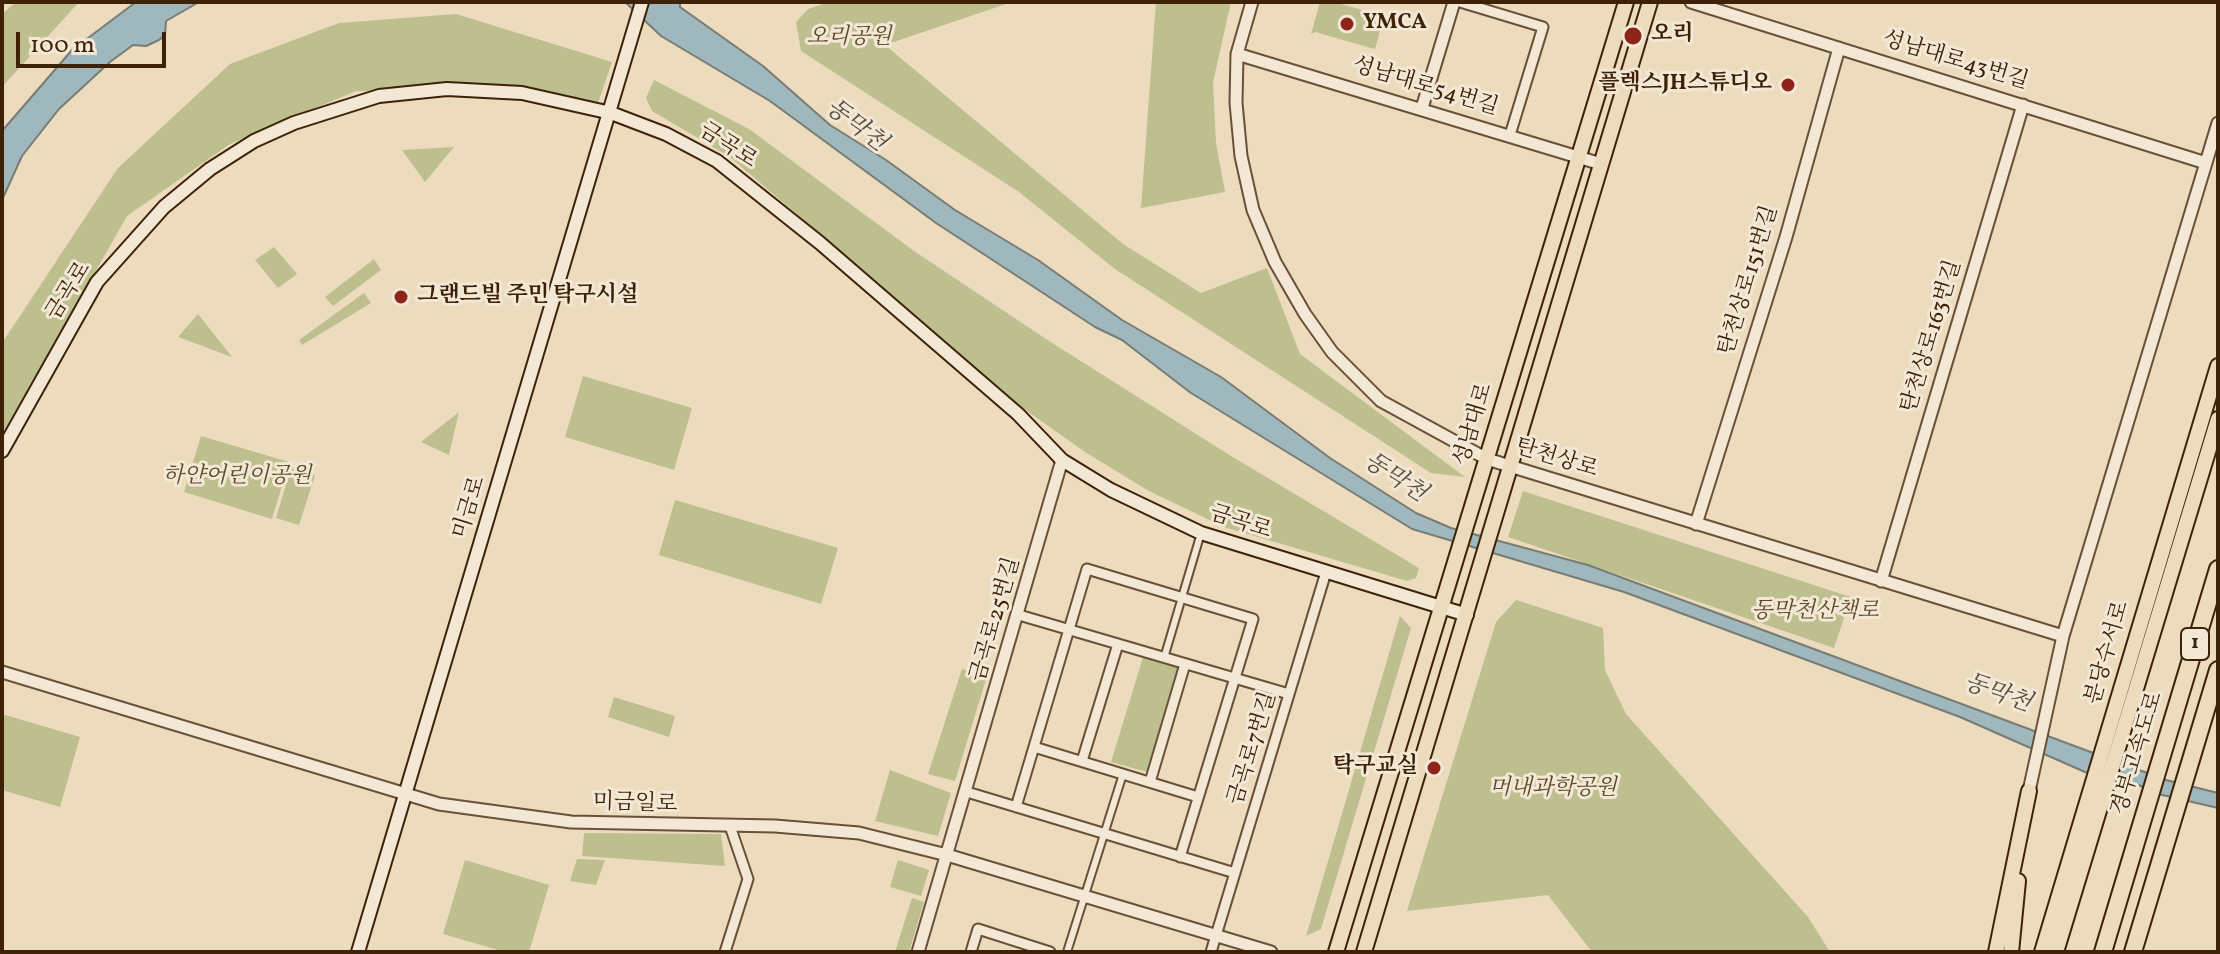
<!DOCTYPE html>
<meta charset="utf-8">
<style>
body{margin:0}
#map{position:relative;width:2220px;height:954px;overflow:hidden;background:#eddbbe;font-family:Vollkorn,serif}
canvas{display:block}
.frame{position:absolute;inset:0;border:4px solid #3d2208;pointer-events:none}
.scale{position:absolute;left:16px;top:32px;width:150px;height:36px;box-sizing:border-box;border:4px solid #3d2208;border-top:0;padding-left:10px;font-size:24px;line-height:28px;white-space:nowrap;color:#3d2208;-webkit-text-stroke:6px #f3e8d5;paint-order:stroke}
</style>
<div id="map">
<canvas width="2220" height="954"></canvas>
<div class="frame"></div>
<div class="scale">100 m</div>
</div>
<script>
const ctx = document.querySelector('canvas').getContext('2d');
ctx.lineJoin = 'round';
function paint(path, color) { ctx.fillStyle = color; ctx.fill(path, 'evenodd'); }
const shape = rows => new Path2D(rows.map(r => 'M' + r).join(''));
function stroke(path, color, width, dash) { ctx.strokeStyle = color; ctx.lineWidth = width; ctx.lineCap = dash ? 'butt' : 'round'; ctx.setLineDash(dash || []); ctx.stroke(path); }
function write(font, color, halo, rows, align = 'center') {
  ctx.font = font + ' Vollkorn,"Noto Serif KR",serif'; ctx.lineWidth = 6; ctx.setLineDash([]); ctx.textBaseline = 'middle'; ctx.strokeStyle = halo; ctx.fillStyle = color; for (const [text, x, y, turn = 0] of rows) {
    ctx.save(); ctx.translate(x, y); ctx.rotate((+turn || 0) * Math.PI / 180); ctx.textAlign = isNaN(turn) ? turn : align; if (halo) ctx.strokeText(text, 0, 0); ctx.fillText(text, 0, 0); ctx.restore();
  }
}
paint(shape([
 [16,2,79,2,2,87,2,14],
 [829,2,1012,2,885,45,1123,244,1201,293,1267,268,1300,354,1465,477,1431,473,1115,269,1019,192,801,51,796,22,808,9],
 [1156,2,1231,2,1213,82,1216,143,1225,192,1141,208],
 [1320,2,1334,2,1384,16,1375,49,1315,32,1311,34],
 [456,14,612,62,596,109,461,90,356,91,230,144,127,216,2,436,2,343,118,168,230,64,339,23],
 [654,80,749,129,914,251,1046,339,1231,456,1419,568,1416,578,1407,581,1224,527,1149,491,1085,452,1020,406,730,157,652,111,646,98],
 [454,147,425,182,402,150],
 [274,247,297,274,278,288,255,260],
 [374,259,381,270,333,306,325,297],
 [364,293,371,303,302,345,299,340],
 [198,314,232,357,178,337],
 [583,376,692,408,674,470,565,437],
 [459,412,449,455,421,442],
 [201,436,289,462,272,519,184,492],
 [291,468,315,475,299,525,276,518],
 [1523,491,1851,597,1834,648,1508,537],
 [675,500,838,548,821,604,659,555],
 [1516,600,1603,628,1605,670,1626,714,1808,917,1830,952,1592,952,1548,895,1407,911,1496,622],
 [1400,616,1411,628,1321,929,1306,936],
 [1144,654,1183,666,1151,773,1111,762],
 [962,669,987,676,955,781,928,774],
 [614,697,675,716,669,737,608,717],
 [2,714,80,737,60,807,2,790],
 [890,770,951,793,938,836,875,821],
 [584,833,721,834,725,866,582,856],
 [577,859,605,860,596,885,570,881],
 [465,860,549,885,529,952,505,952,443,934],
 [898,860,929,870,921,896,890,887],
 [912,898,924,902,909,952,895,952]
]), '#bdbf8e');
const water = shape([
 [136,2,199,2,166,21,165,35,159,40,146,46,133,45,110,62,59,109,22,156,2,200,2,131,72,50,136,2],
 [625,2,680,2,680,7,763,66,830,125,886,160,955,210,1038,260,1122,320,1221,377,1330,458,1416,513,1451,528,1588,565,2166,780,2218,793,2218,808,2158,794,2132,782,2085,772,1960,717,1624,592,1412,529,1191,393,1122,340,1095,327,936,223,770,101,661,36,625,2]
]);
paint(water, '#9fb8bd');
stroke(water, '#787c75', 2);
const pedestrian = shape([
 [1164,658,1201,533],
 [1067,952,1123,774]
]);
const minor = shape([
 [1460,2,1543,27,1510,135],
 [1019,615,1289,694],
 [1034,747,1198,797],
 [1082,761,1118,644],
 [1150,782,1185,664],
 [967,792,1235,873],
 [1016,807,1087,569,1253,619,1180,857],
 [725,952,748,879,730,826],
 [971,952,978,929,1050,952],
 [1211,952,1326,572]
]);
const tertiary = shape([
 [1252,2,1237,54,1236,103,1241,156,1253,210,1275,262,1305,314,1332,352,1381,401,1487,459,2063,636],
 [1691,2,2206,163],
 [1237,54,1601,164],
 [1422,108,1454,2],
 [1696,524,1786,237,1839,48],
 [1881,581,2023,105],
 [2,672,439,804,571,822,775,826,859,833,947,855,1271,952],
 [2029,791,2063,636,2218,123],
 [918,952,1062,460]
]);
const secondary = shape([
 [2,451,97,282,164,207,210,169,254,141,294,123,379,96,447,89,522,93,611,113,666,134,717,161,820,243,1018,414,1062,460,1111,490,1201,533,1467,615],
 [358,952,642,2]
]);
const primary = shape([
 [1336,952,1626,2],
 [1364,952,1650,2]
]);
const trunk = shape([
 [1996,952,2029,791],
 [2011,952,2018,881],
 [2042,952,2218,366],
 [2056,952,2218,419]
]);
const motorway = shape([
 [2103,952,2218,569],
 [2133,952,2218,670]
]);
stroke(pedestrian, '#695036', 10);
stroke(minor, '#695036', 13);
stroke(tertiary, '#695036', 15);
stroke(secondary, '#3d2208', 16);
stroke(primary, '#3d2208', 18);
stroke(trunk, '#3d2208', 18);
stroke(motorway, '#3d2208', 20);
stroke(pedestrian, '#f3e8d5', 6);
stroke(minor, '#f3e8d5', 9);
stroke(tertiary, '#f3e8d5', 11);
stroke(secondary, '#f3e8d5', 12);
stroke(primary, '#eddbbe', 14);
stroke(trunk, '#eddbbe', 14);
stroke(motorway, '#eddbbe', 16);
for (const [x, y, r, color] of [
 [1347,24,8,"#8f2418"],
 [1633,36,10,"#8f2418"],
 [1788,85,8,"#8f2418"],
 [401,297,8,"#8f2418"],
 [1434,768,8,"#8f2418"]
]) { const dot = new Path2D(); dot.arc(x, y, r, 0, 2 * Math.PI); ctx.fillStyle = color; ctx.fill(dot); stroke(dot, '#f3e8d5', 3); }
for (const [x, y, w] of [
 [2195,644,28]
]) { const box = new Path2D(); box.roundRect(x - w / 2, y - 16, w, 32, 6); ctx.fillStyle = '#f3e8d5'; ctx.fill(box); stroke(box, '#3d2208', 2); }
write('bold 20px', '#3d2208', null, [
 ["1",2195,644]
]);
write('bold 22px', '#3d2208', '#f3e8d5', [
 ["YMCA",1363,24],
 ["오리",1651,36],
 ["플렉스JH스튜디오",1772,85,"right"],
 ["그랜드빌 주민 탁구시설",417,297],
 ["탁구교실",1418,768,"right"]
], 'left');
write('italic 22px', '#5d492a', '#f3e8d5', [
 ["오리공원",849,39],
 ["하얀어린이공원",237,478],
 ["동막천산책로",1815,613],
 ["머내과학공원",1553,790]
]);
write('22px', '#3d2208', '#f3e8d5', [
 ["성남대로43번길",1955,62,17],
 ["성남대로54번길",1425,88,17],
 ["금곡로",727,147,33],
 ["탄천상로151번길",1750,281,-73],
 ["금곡로",70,292,-58],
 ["탄천상로163번길",1933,337,-73],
 ["성남대로",1475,425,-73],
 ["탄천상로",1556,460,17],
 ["미금로",471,508,-73],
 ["금곡로",1240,524,18],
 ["금곡로25번길",997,620,-74],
 ["분당수서로",2109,653,-74],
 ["금곡로7번길",1254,749,-73],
 ["경부고속도로",2139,754,-73],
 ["미금일로",635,805,2]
]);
write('italic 24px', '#5a4f3e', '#f3e8d5', [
 ["동막천",855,127,37],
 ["동막천",1394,479,33],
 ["동막천",1997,695,20]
]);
</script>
